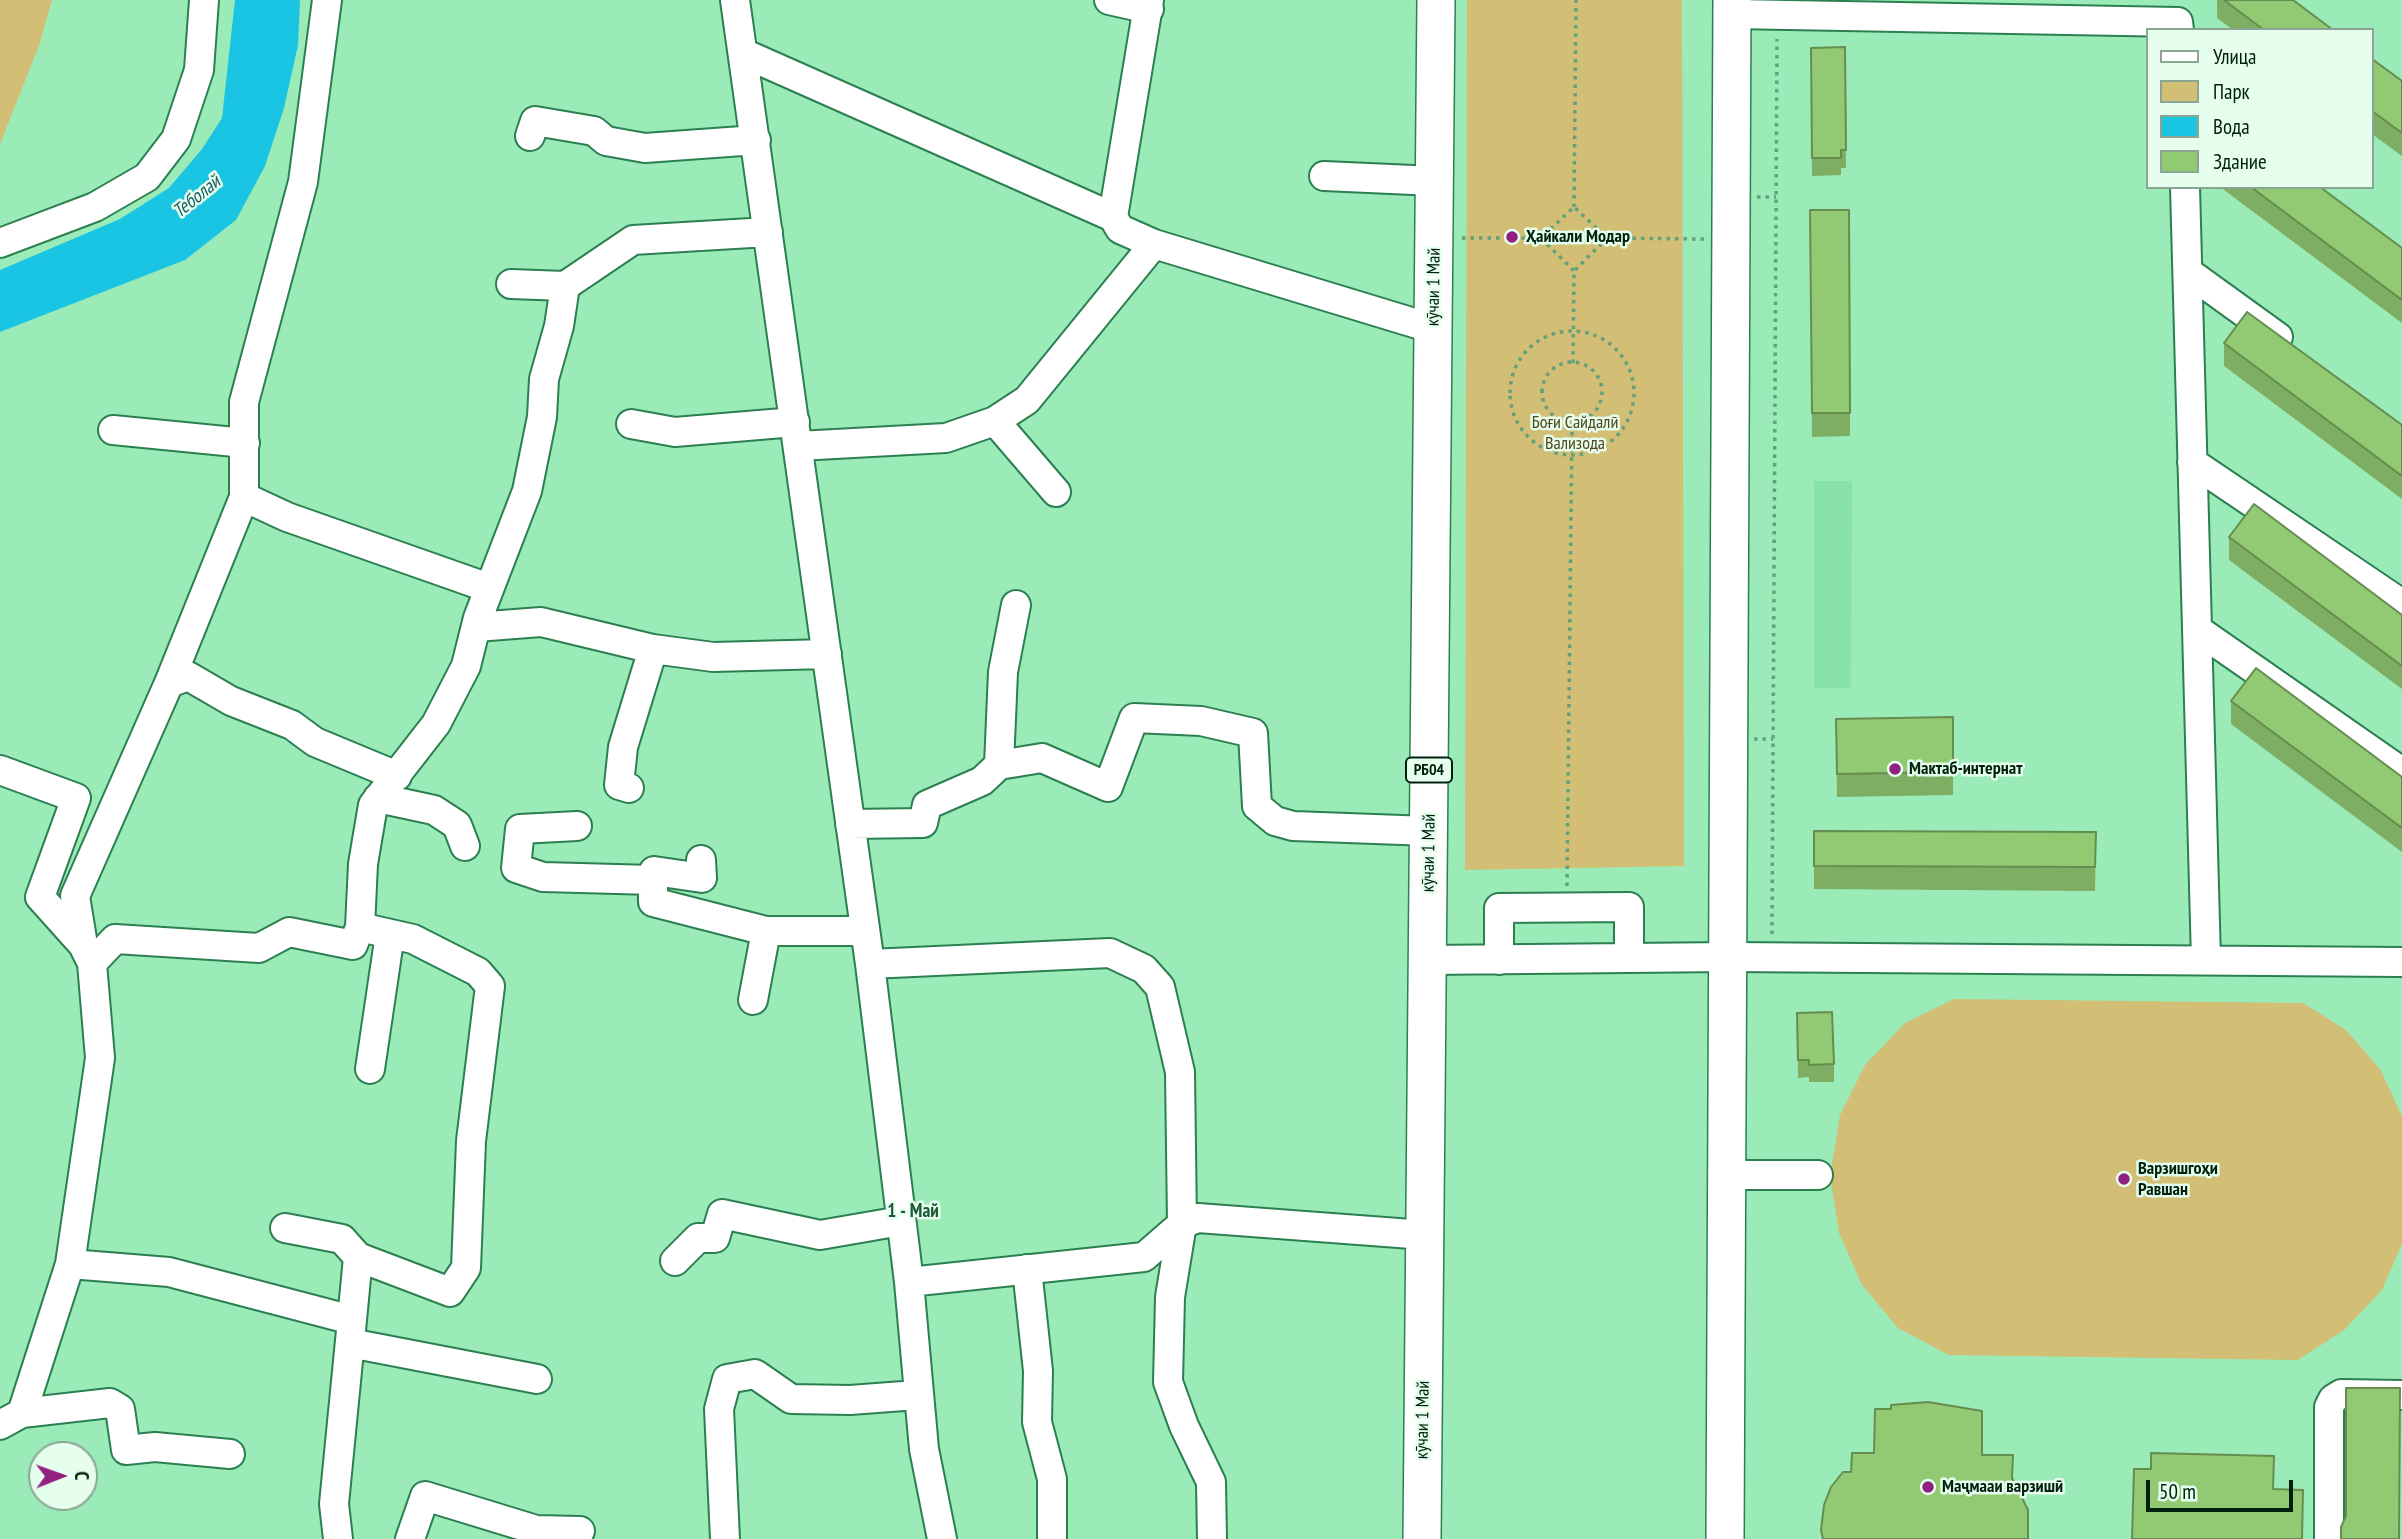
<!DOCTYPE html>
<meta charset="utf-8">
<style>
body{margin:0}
#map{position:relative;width:2402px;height:1539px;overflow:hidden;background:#9aebb7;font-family:"PT Sans Narrow",sans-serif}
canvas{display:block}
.legend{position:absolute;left:2146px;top:28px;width:228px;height:161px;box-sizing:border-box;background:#e6feed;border:2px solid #8aa594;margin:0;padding:9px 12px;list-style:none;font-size:21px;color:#00200e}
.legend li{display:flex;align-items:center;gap:14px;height:35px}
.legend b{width:35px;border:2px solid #8aa594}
.north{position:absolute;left:28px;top:1441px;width:70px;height:70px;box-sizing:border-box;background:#e6feed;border:2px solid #8aa594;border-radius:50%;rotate:89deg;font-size:19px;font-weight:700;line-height:28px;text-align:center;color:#00200e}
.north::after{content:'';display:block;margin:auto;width:24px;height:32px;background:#922080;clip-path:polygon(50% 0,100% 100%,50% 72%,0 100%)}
.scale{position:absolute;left:2146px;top:1480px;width:147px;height:32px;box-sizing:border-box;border:4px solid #00200e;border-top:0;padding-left:9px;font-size:21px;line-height:24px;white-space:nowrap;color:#00200e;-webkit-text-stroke:5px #e6feed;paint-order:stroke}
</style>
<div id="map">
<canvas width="2402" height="1539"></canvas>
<ul class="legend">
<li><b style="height:9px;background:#fff"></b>Улица</li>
<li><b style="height:19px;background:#d2be74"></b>Парк</li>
<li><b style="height:19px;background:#1ac4e3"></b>Вода</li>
<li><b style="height:19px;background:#92ca73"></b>Здание</li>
</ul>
<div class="north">С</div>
<div class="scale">50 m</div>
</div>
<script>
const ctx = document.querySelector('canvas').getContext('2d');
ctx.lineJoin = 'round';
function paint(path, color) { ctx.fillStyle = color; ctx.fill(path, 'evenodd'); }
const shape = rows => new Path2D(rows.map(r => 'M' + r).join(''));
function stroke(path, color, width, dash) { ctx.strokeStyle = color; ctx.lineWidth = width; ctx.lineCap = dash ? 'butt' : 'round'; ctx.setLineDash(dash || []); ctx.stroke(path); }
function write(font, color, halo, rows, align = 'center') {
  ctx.font = font + ' "PT Sans Narrow",sans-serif'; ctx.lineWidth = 5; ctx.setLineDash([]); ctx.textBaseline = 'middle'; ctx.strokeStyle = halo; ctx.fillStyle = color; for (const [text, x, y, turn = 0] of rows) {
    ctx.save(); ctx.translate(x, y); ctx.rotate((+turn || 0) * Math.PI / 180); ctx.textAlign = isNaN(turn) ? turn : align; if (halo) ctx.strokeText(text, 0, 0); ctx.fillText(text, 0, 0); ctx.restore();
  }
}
paint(shape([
 [1814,481,1852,481,1851,688,1814,688]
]), '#89e2aa');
paint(shape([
 [0,0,52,0,40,43,0,144],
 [1467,0,1682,0,1684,866,1465,870],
 [1954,999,2303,1003,2346,1030,2380,1069,2402,1116,2402,1244,2382,1290,2344,1330,2298,1360,1949,1355,1898,1328,1862,1285,1839,1233,1830,1176,1840,1115,1865,1065,1905,1023]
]), '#d2be74');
paint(shape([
 [235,0,300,0,298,45,284,108,265,166,236,220,185,260,0,332,0,270,120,219,169,188,202,149,222,118]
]), '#1ac4e3');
const minor = shape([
 [735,0,870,964,909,1282,924,1449,942,1539],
 [1109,0,1149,9],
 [1732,14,2178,22,2179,30],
 [743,53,1113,217,1120,229,1154,244,1434,329],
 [530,136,535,121,594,131,606,141,645,148,756,140],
 [1324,176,1435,181],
 [2185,187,2206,960],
 [1113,217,1149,0],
 [0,243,95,207,147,177,176,139,199,70,204,0],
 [2188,272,2278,337],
 [511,284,565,286],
 [995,421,1056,492],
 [631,424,675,432,795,422],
 [113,430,245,443],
 [798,446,946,438,995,421,1027,400,1154,244],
 [2192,462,2402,604],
 [244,497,287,517,489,588],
 [476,627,541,622,653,649,713,657,827,654],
 [2198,630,2402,772],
 [169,683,188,676,231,701,292,725,315,742,397,776],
 [999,765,1003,672,1016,605],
 [0,770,76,798,40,897,83,945],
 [629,788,619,785,623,747,653,649],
 [378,798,434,810,457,825,465,846],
 [850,824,923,823,927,805,982,781,999,765,1042,758,1108,787,1134,718,1201,721,1253,733,1257,806,1275,821,1293,826,1429,831],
 [577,826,520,829,516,868,543,877,653,880,653,902,766,931,865,931],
 [653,880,654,871,702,878,701,860],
 [360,927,363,864,373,805,436,724,466,666,478,618,527,491,542,417,544,379,559,326,565,286,633,240,768,232],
 [1428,960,1729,957,2402,962],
 [1499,960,1499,908,1629,907,1629,958],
 [92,963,115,939,259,948,289,932,353,945,360,927,413,939,478,972,490,986,471,1141,466,1268,450,1292,358,1257,352,1320],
 [870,964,1110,953,1144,969,1160,987,1180,1072,1182,1224,1170,1297,1168,1382,1184,1426,1211,1482,1212,1539],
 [753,1000,766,931],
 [370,1069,390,934],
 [1728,1175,1818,1175],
 [285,1228,342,1239,358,1257],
 [675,1261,698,1238,715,1238,722,1214,820,1235,901,1221],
 [70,1264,169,1272,352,1320,334,1504,338,1539],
 [1027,1269,1038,1371,1037,1422,1052,1479,1052,1539],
 [909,1282,1144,1257,1182,1224,1198,1218,1425,1235],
 [350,1343,537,1379],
 [22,1413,110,1403,120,1409,126,1450,155,1447,230,1454],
 [0,1425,22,1413,70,1264,100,1058,92,963,83,945,75,896,169,683,244,497,244,402,303,182,327,0],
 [410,1539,425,1496,536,1530,580,1531],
 [725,1539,719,1409,727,1379,755,1374,791,1399,850,1400,917,1395],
 [2329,1539,2329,1407,2333,1399,2341,1394,2402,1395]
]);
const major = shape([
 [1422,1539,1436,0],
 [1725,1539,1732,0]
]);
stroke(minor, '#2c7f51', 32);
stroke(major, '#2c7f51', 40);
stroke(shape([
 [1757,197,1776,197],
 [1574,207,1576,0],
 [1462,238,1541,238],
 [1607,238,1704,239],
 '1510 393a62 62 0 1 1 124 0a62 62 0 1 1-124 0Z',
 '1542 392a30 30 0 1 1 60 0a30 30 0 1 1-60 0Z',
 [1573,363,1574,271,1607,238,1574,207,1541,238,1574,271],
 [1754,739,1773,739],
 [1567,886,1572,422],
 [1772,934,1777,39]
]), '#62a179', 3.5, [3.5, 5]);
stroke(minor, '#fff', 28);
stroke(major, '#fff', 37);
paint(shape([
 [2217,0,2293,0,2333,30,2233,30,2217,18],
 [1845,47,1846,168,1841,168,1841,175,1812,176,1811,48],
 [2372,59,2402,81,2402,156,2372,134],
 [2220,187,2320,187,2402,248,2402,323],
 [1810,210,1850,413,1850,436,1812,437],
 [2224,343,2402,425,2402,499,2224,366],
 [2229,537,2402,615,2402,689,2229,560],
 [2231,701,2402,777,2402,852,2231,724],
 [1953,717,1953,795,1837,797,1836,719],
 [1814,831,2096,832,2095,891,1814,889],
 [1797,1013,1834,1064,1834,1082,1809,1082,1809,1077,1798,1078]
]), '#7eae63');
const building = shape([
 [2224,0,2293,0,2333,30,2264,30,2224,0],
 [1845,47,1846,150,1841,150,1841,158,1812,158,1811,48,1845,47],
 [2372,59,2402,81,2402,133,2372,111,2372,59],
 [2251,187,2320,187,2402,248,2402,300,2251,187],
 [1810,210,1849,210,1850,413,1812,413,1810,210],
 [2247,312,2402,425,2402,476,2224,343,2247,312],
 [2254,504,2402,615,2402,666,2229,537,2254,504],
 [2256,668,2402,777,2402,828,2231,701,2256,668],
 [1953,717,1953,772,1837,774,1836,719,1953,717],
 [1814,831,2096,832,2095,867,1814,866,1814,831],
 [1832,1012,1834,1064,1809,1065,1809,1060,1798,1060,1797,1013,1832,1012],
 [2346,1388,2400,1388,2399,1539,2341,1539,2341,1527,2346,1516,2346,1388],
 [1928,1402,1982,1411,1982,1455,2013,1455,2012,1478,2028,1510,2028,1539,1823,1539,1821,1530,1824,1505,1831,1487,1843,1472,1851,1472,1852,1453,1874,1453,1875,1409,1891,1409,1891,1405,1928,1402],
 [2151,1453,2274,1456,2273,1489,2303,1490,2302,1539,2132,1539,2134,1469,2151,1469,2151,1453]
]);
paint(building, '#92ca73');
stroke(building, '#668d50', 2);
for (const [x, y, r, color] of [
 [1512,237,7,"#922080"],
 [1895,769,7,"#922080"],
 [2124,1179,7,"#922080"],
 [1928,1487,7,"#922080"]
]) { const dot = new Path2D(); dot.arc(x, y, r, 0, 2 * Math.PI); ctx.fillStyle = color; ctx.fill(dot); stroke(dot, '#e6feed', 2.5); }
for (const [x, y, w] of [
 [1429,770,46]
]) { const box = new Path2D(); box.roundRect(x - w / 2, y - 12.5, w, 25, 5); ctx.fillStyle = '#e6feed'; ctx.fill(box); stroke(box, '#00200e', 2); }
write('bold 16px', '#00200e', null, [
 ["РБ04",1429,770]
]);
write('bold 18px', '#00200e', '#e6feed', [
 ["Ҳайкали Модар",1526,237],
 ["Мактаб-интернат",1909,769],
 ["Варзишгоҳи",2138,1169],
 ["Равшан",2138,1190],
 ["Маҷмааи варзишӣ",1942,1487]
], 'left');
write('18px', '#00200e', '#e6feed', [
 ["кӯчаи 1 Май",1434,287,-89],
 ["кӯчаи 1 Май",1429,853,-89],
 ["кӯчаи 1 Май",1423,1420,-89]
]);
write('18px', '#52471b', '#e6feed', [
 ["Боғи Сайдалӣ",1575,423],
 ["Вализода",1575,444]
]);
write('italic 19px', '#1b5765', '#e6feed', [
 ["Теболай",197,197,-39]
]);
write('bold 19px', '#1a5a37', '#e6feed', [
 ["1 - Май",913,1212]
]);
</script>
